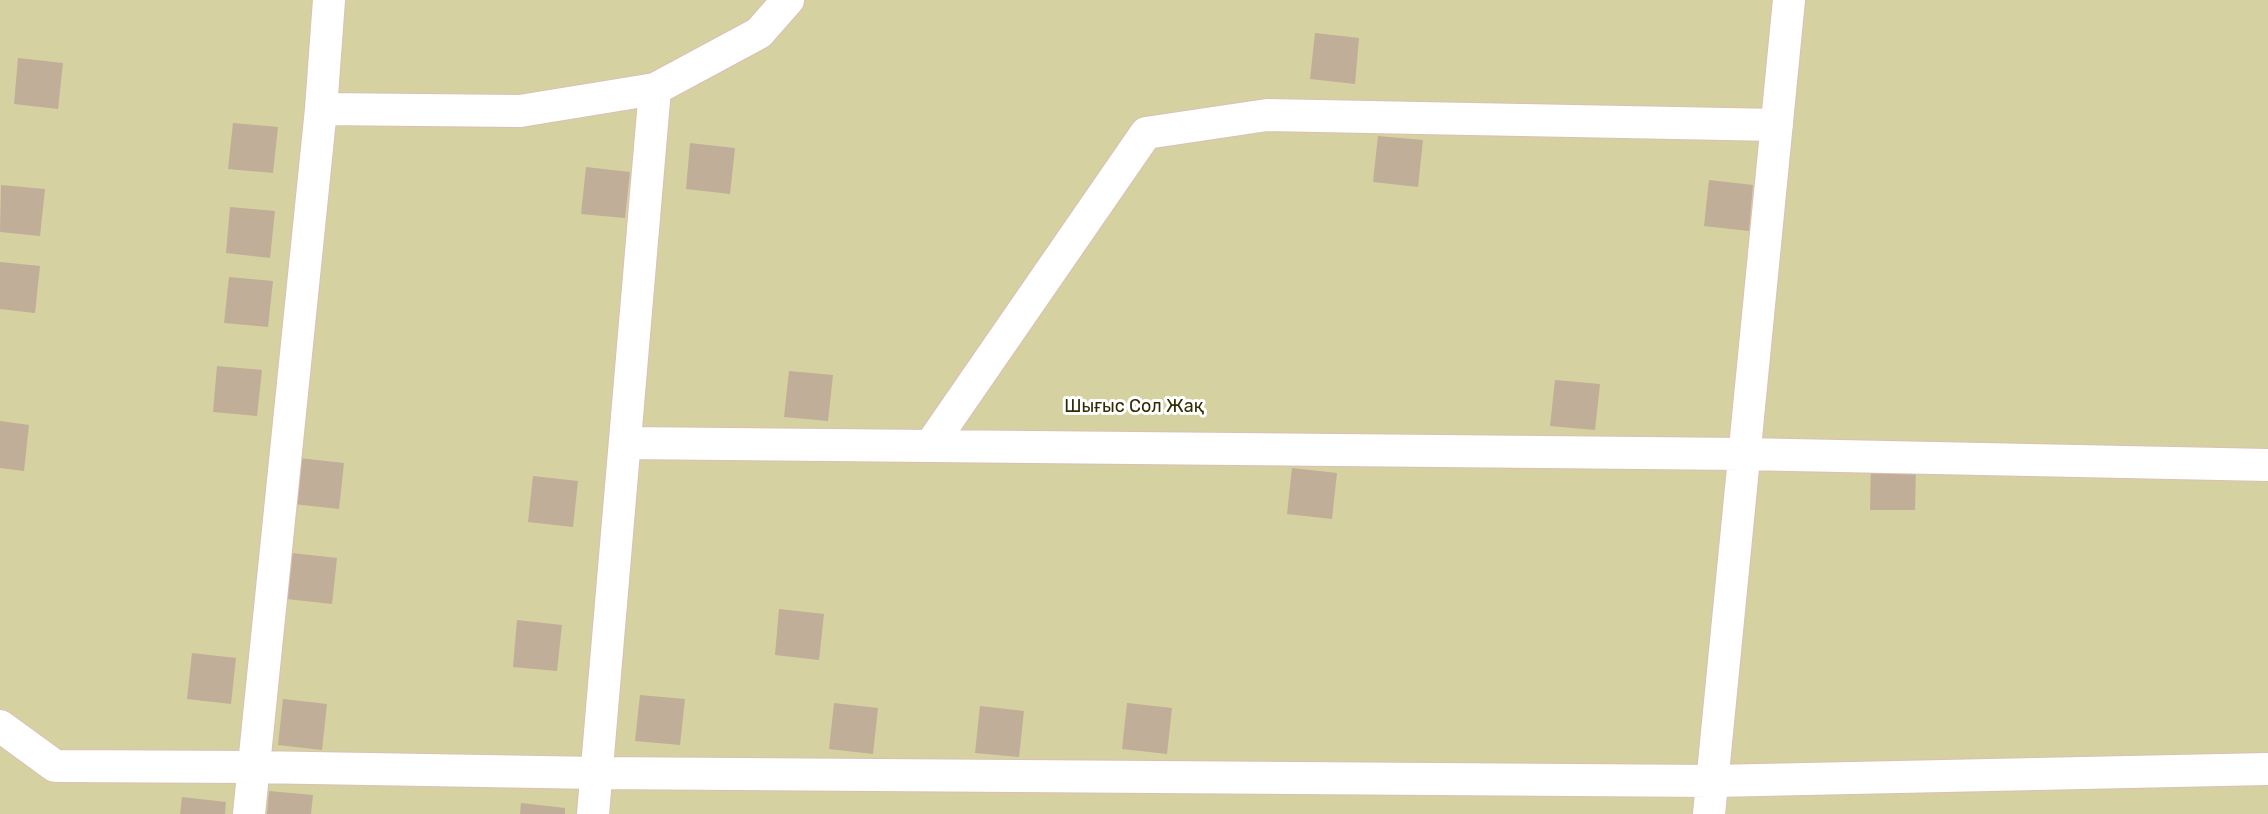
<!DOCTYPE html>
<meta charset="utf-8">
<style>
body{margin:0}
canvas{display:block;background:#feece6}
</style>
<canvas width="2268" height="814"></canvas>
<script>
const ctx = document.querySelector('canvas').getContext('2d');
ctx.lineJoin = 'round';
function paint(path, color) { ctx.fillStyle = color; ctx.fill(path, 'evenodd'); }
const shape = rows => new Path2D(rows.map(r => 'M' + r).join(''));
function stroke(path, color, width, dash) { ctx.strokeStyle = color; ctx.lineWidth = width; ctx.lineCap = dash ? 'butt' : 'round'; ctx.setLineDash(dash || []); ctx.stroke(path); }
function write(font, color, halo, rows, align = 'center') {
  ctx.font = font + ' Rubik,sans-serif'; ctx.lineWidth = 6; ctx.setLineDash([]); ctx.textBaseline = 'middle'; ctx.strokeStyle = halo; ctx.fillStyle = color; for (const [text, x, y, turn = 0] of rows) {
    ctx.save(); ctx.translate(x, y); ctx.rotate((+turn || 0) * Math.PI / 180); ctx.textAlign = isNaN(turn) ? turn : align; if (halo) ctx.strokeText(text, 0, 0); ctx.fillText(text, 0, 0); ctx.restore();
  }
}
paint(shape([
 [0,0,2268,0,2268,814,0,814]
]), '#d5d1a0');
paint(shape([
 [1315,33,1359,38,1355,84,1310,79],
 [18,58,63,63,58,109,14,104],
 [233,123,278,127,273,173,228,169],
 [1378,136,1423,140,1418,187,1373,182],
 [690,143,735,148,730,194,686,189],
 [586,167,630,172,625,218,581,214],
 [1709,180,1753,185,1749,231,1704,226],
 [1,185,45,189,40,236,0,232],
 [230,207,275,211,270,258,226,253],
 [0,262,40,266,35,313,0,309],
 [229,277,273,281,268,327,224,323],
 [217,366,262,370,257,416,213,412],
 [789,371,833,375,828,421,784,417],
 [1555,380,1600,384,1595,430,1550,426],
 [0,421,29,425,24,471,0,468],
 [299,458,344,463,339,509,294,504],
 [1871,464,1916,464,1915,510,1870,510],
 [1292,468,1337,473,1332,519,1287,514],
 [533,476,578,481,573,527,528,522],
 [292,553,337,558,332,604,287,599],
 [779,609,824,614,819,660,775,655],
 [517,620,562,625,557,671,513,667],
 [192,653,236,658,231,704,187,699],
 [640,695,685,699,680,745,635,741],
 [283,699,327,704,322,750,278,745],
 [834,703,878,708,873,754,829,749],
 [1127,703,1172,708,1167,754,1122,749],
 [980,706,1024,711,1019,757,975,753],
 [269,791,313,795,311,814,267,814],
 [182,797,226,802,225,814,180,814],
 [521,803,565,808,565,814,520,814]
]), '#c0ae99');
const minor = shape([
 [321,109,520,111,655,89,759,33,788,0],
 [625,443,1744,454,2268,465],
 [930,446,1146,133,1267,115,1777,125],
 [0,726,55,766,254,767,597,773,1713,781,2268,769],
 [249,814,321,109,329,0],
 [593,814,655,89],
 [1709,814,1789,0]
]);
stroke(minor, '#dcc0b6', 34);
stroke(minor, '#fff', 32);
write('18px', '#302c04', '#fff', [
 ["Шығыс Сол Жақ",1134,407]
]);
</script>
